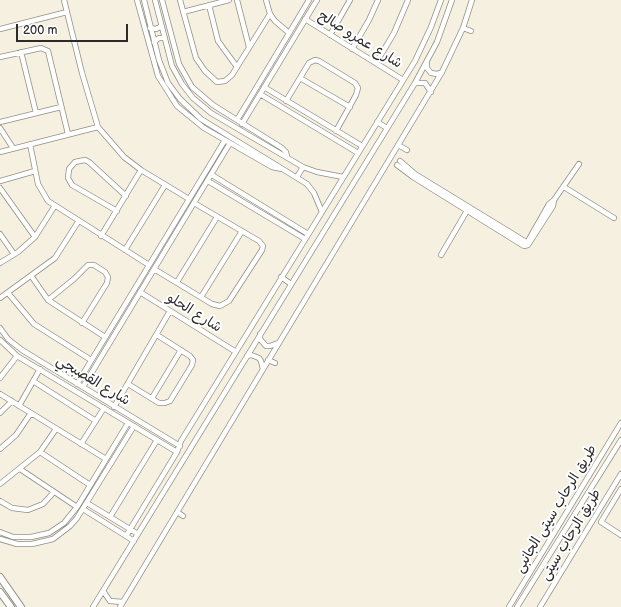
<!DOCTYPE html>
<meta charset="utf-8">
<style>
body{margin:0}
#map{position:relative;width:621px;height:607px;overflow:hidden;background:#f5f0df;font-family:"Balsamiq Sans",sans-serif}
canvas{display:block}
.scale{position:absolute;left:16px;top:24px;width:112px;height:18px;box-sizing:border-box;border:2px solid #2b2b2b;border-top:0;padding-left:5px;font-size:12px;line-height:14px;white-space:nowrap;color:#2b2b2b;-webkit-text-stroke:3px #fff;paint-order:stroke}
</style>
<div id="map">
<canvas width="621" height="607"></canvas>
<div class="scale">200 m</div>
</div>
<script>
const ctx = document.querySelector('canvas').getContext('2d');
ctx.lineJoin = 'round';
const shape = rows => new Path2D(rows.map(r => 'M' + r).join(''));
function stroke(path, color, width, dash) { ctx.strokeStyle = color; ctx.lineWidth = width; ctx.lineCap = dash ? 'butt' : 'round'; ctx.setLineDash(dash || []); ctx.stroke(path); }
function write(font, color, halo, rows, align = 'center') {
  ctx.font = font + ' "Balsamiq Sans","Playpen Sans Arabic",sans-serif'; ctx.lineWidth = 4; ctx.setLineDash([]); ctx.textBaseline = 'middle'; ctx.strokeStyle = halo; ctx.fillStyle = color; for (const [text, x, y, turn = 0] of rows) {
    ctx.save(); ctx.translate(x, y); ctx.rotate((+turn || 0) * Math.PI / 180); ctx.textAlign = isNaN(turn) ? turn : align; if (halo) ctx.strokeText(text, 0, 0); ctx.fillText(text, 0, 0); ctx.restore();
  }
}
const minor = shape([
 [64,0,82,73,98,127,124,157,141,170,189,199],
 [137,0,158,76,177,106,204,128,272,167,282,169],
 [144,0,159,60,168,83,180,99,201,119,307,184,314,193,322,212],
 [155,0,172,66,182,84,193,98,211,113,303,167,317,172,343,177],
 [162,0,179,64,192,87,213,105,282,148,286,152,287,157],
 [180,0,196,58,205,71,217,82,225,81,232,75,270,14],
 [237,0,249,47],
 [266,0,270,14,275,21,289,33],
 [209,5,218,41,237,67],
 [183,12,229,0],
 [305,19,403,80],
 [150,28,156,29,162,26],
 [463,28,471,31],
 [0,29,67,12],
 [330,35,350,0],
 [154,42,159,38,165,38],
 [352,49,369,20,378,0],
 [21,52,36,113],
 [0,57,41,48,48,51,68,134],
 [376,63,394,33,408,0],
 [427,64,427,68,431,73,437,74,442,72],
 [300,78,350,107],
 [415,83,425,83,431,92],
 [264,87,362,146],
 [260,94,358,153],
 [286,101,309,63,315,60,319,61,355,83,358,88,356,95,336,131],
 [237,120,309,0],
 [0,122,61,107],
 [377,122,387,128],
 [242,124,317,0],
 [0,128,13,148],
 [30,144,38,184,48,201,149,265],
 [398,145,407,150],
 [0,152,98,127],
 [400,161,415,174,526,242,528,241,549,204,554,200,579,164],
 [397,165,413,177,524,246,528,245,553,206,554,200],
 [212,175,308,234],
 [297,177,303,167],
 [0,181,35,171],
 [208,181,305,239],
 [564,187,614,218],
 [0,188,35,237],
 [117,211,72,185,68,178,69,169,75,162,85,160,89,162,126,196],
 [0,234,14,254],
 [101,236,141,170],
 [125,250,165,185],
 [441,255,468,209],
 [0,263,18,252,35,237,54,207],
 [154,269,212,304,220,306,229,301,262,250,263,246,259,241,194,203],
 [32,277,48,300,105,337],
 [281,277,291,284],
 [177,282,217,217],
 [140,292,236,352],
 [8,293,34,324,91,360],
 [201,297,242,231],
 [0,298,55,258,78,222],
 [48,300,74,279,88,265,94,265,105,272,108,277,107,283,82,323],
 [0,328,8,339,22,350,180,446],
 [260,334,260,339,266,346,270,346,278,343],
 [0,340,17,356,177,452],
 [247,356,251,355,259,358,261,361,263,369],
 [268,360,275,363],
 [0,378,17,356],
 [33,381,96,421],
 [77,384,225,140],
 [128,384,159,403,165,403,170,401,192,365,193,360,190,356,157,335],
 [83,387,230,143],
 [0,394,106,459],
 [152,398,181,350],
 [19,406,40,369],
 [114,407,170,311],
 [0,413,12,401],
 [81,444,104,408],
 [0,449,16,435,31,413],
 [40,452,90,485],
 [20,469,77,507],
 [0,484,40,452,56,429],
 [621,489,601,522,621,535],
 [0,501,12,508,28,510,43,504,54,492],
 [87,503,138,534],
 [83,509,134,541],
 [177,512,183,516],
 [110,517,157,440],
 [0,532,13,537,31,537,49,533,64,523,77,507,128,423],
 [126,536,177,452,181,441,415,61,431,27,441,0],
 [0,539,17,544,32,544,53,539,70,526,77,518,134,426],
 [103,591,110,601,123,602],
 [93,607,415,83,437,42,452,0],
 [120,607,442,72,463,28,472,0],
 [509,607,621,423],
 [517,607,621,440],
 [540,607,621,474]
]);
const secondary = shape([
 [0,577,21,607],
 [0,592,11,607]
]);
stroke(minor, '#908e85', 6);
stroke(secondary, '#908e85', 8);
stroke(minor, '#fff', 4.5);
stroke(secondary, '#fff', 6);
write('14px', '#2b2b2b', '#fff', [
 ["شارع عمرو صالح",360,40,32],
 ["شارع الحلو",194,313,32],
 ["شارع القصبجي",93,381,31],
 ["طريق الرحاب سيتى الجانبى",556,509,-59],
 ["طريق الرحاب سيتى",571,535,-59]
]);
</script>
